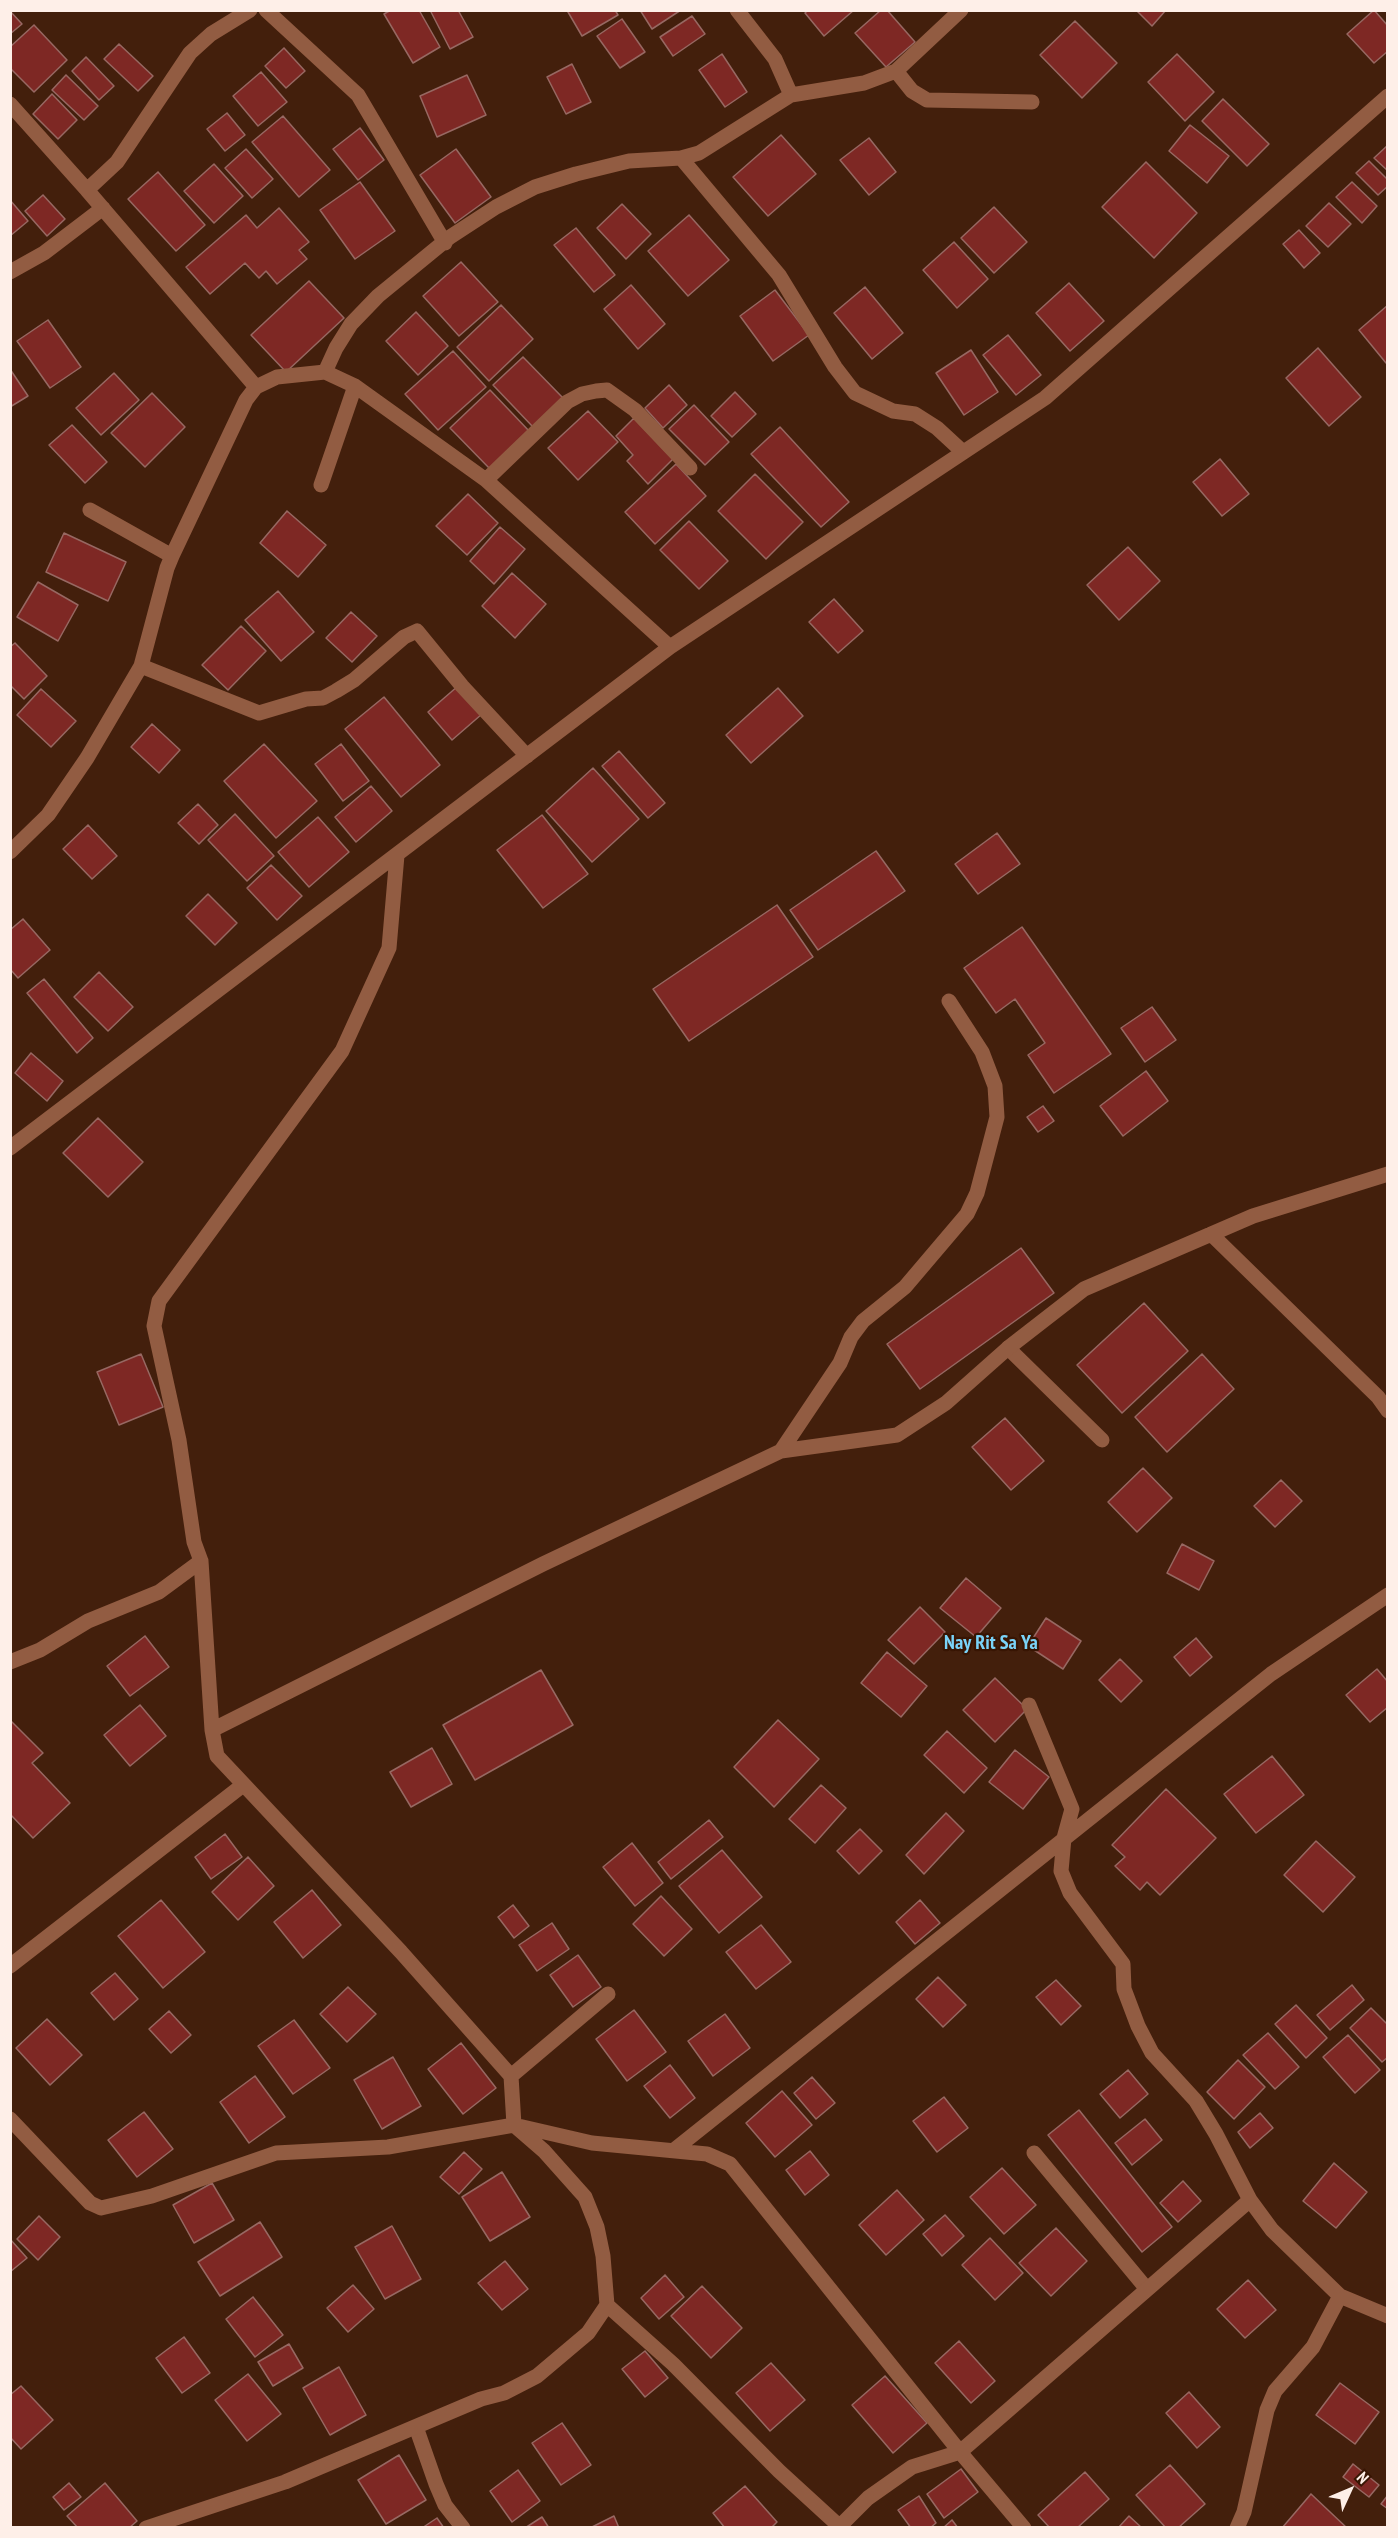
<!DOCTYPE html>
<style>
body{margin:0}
#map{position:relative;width:1398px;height:2538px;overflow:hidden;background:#431f0c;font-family:"PT Sans Narrow",sans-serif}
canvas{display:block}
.frame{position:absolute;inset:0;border:12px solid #feefe8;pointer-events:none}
.north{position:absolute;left:1320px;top:2460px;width:60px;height:60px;-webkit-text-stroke:4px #381503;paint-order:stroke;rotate:46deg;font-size:16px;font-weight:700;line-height:24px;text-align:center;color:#feefe8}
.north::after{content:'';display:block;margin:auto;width:21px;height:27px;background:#feefe8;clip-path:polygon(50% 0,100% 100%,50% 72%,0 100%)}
</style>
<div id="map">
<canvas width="1398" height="2538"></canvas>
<div class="frame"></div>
<div class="north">N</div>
</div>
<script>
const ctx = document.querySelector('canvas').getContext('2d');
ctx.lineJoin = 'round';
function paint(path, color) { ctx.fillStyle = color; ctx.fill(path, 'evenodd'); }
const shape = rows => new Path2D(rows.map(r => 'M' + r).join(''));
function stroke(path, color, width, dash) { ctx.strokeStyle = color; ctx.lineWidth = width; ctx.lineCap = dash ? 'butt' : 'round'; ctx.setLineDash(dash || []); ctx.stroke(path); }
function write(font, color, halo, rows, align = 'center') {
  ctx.font = font + ' "PT Sans Narrow",sans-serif'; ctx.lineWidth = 4.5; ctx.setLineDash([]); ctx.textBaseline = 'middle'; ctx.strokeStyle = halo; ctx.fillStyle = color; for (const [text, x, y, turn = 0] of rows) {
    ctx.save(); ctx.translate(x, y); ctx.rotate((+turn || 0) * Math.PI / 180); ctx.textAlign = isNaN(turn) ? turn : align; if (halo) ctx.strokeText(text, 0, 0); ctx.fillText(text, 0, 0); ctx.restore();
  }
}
const building = shape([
 [391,10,419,10,440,47,413,63,384,14,391,10],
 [430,10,458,10,473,37,450,49,430,10],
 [570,10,615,10,618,15,582,36,568,12,570,10],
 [640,10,681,10,652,29,640,10],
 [808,10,854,10,824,36,805,13,808,10],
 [881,10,887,10,915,42,886,67,855,33,881,10],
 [1136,10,1166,10,1152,26,1136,10],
 [1374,10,1388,26,1388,51,1374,63,1347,34,1374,10],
 [10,11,22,24,10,34,10,11],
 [692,16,705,34,673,56,660,37,692,16],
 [622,19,645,52,620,68,597,36,622,19],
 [1075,21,1117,63,1082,98,1040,55,1075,21],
 [34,25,67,60,34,92,10,68,10,47,34,25],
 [119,44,153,76,138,91,104,59,119,44],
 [284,48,305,71,286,88,265,66,284,48],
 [722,54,747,92,725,107,699,70,722,54],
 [1177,54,1214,92,1185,121,1148,82,1177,54],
 [86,57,114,86,99,100,72,71,86,57],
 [572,64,591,102,566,114,547,77,572,64],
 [261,72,287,102,258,126,233,96,261,72],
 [66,75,98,106,84,120,52,90,66,75],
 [467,75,486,115,437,137,420,96,467,75],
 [52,94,77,120,58,139,33,114,52,94],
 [1223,99,1269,144,1247,166,1202,121,1223,99],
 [227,113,245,135,225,151,207,129,227,113],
 [283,116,330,170,299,197,252,142,283,116],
 [1190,125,1229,156,1207,183,1169,151,1190,125],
 [360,128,384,160,358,180,333,149,360,128],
 [781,135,816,174,768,216,733,177,781,135],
 [869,138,896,172,869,195,840,160,869,138],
 [1388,145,1388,171,1374,158,1388,145],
 [246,149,273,179,252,198,225,168,246,149],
 [456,149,491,197,455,223,420,175,456,149],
 [1369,161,1388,180,1388,186,1378,195,1356,173,1369,161],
 [1146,162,1197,213,1154,258,1102,207,1146,162],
 [214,164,243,196,214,223,184,191,214,164],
 [158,172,205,225,176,251,128,199,158,172],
 [360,182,395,231,355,259,320,210,360,182],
 [1352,182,1377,206,1362,223,1336,197,1352,182],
 [43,195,65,219,47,236,25,211,43,195],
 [10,200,28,221,10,236,10,200],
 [1329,203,1351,224,1328,247,1306,226,1329,203],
 [622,204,651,234,626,259,597,228,622,204],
 [994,207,1027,242,994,273,961,238,994,207],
 [279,208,309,242,299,250,307,259,277,284,266,271,259,278,245,263,210,294,186,267,246,215,257,228,279,208],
 [689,215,729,260,688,296,648,251,689,215],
 [576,228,615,275,594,292,554,245,576,228],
 [1299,230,1320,253,1304,268,1283,244,1299,230],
 [954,242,988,279,957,308,923,270,954,242],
 [461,262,498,302,459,336,423,296,461,262],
 [309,281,344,318,286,372,251,335,309,281],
 [1069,283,1104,321,1070,351,1036,313,1069,283],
 [631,285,665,324,638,349,604,309,631,285],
 [865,287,903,333,872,359,834,313,865,287],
 [775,290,809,335,773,361,740,316,775,290],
 [501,305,533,339,489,381,457,347,501,305],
 [1388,305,1388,362,1386,363,1359,330,1388,305],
 [416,312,448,346,418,375,386,341,416,312],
 [48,320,81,367,50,388,17,341,48,320],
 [1008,335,1041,375,1016,395,983,355,1008,335],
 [1318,348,1361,397,1329,426,1286,378,1318,348],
 [971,350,998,392,964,415,936,373,971,350],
 [453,351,486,387,438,430,405,394,453,351],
 [523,357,563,398,533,427,493,385,523,357],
 [10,369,28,396,10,407,10,369],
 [114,373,139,400,101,435,76,408,114,373],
 [669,385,687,405,663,428,645,408,669,385],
 [490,390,530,432,491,470,450,428,490,390],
 [735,392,756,414,732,437,711,416,735,392],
 [152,393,185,427,145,467,111,433,152,393],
 [694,405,729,442,705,465,669,429,694,405],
 [588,411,618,442,578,480,548,448,588,411],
 [634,418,673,459,648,484,627,461,633,455,616,436,634,418],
 [72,425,107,462,85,483,49,445,72,425],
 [780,427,849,502,821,527,751,454,780,427],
 [1220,459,1249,494,1222,516,1193,482,1220,459],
 [676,464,706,496,655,544,625,512,676,464],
 [755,474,803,522,766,559,718,511,755,474],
 [468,494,498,523,467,555,436,526,468,494],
 [287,511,326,545,298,577,260,543,287,511],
 [689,521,728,561,699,589,660,550,689,521],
 [500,527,525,549,494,584,470,561,500,527],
 [64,533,126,562,108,601,46,572,64,533],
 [1128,547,1160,581,1119,620,1087,585,1128,547],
 [512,573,546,604,515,638,482,606,512,573],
 [38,582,78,605,58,641,17,617,38,582],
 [278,591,314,632,281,661,245,620,278,591],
 [834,599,863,631,838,653,809,622,834,599],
 [351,612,377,636,352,662,326,638,351,612],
 [241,626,266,651,228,690,202,665,241,626],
 [15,643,47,676,24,699,10,685,10,647,15,643],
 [458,686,482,714,452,740,428,712,458,686],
 [778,688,803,716,751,763,726,735,778,688],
 [41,689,76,721,51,747,17,715,41,689],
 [384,697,440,765,401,797,345,729,384,697],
 [152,724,180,750,159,773,131,747,152,724],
 [264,744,317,801,276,838,224,781,264,744],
 [341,744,369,781,343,801,315,764,341,744],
 [619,751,665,803,648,818,602,766,619,751],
 [593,768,639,819,592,862,546,811,593,768],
 [371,786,392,811,356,842,335,817,371,786],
 [198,804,218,825,199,844,178,823,198,804],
 [235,814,274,856,247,881,208,840,235,814],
 [542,815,588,874,543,908,497,850,542,815],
 [318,817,349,852,309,887,278,852,318,817],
 [88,825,117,856,92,879,63,849,88,825],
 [997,833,1020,864,978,894,955,864,997,833],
 [876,851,905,891,818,950,790,910,876,851],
 [271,865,302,896,277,920,247,888,271,865],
 [208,894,237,923,215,945,186,916,208,894],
 [777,905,813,957,689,1041,653,989,777,905],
 [23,919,50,950,18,978,10,969,10,930,23,919],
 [1022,927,1111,1054,1054,1093,1028,1055,1045,1043,1015,999,996,1013,964,968,1022,927],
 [99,972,133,1007,108,1031,74,997,99,972],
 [44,979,93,1038,77,1053,27,993,44,979],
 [1152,1007,1176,1040,1145,1062,1121,1028,1152,1007],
 [31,1053,63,1081,47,1101,15,1073,31,1053],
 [1146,1071,1168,1101,1123,1136,1100,1106,1146,1071],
 [1043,1106,1054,1121,1038,1132,1027,1117,1043,1106],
 [98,1118,143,1162,108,1197,63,1153,98,1118],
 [1021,1248,1054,1293,920,1389,887,1344,1021,1248],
 [1144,1303,1188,1351,1122,1413,1077,1365,1144,1303],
 [141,1354,163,1407,119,1425,97,1372,141,1354],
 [1202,1354,1234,1389,1167,1452,1135,1417,1202,1354],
 [1005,1418,1044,1461,1011,1490,972,1447,1005,1418],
 [1143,1468,1172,1498,1137,1532,1108,1502,1143,1468],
 [1281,1480,1302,1501,1275,1527,1254,1506,1281,1480],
 [1182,1544,1214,1561,1199,1590,1167,1573,1182,1544],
 [966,1578,1001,1608,976,1637,940,1608,966,1578],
 [920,1607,945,1632,914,1664,888,1640,920,1607],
 [1046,1618,1081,1641,1063,1669,1028,1646,1046,1618],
 [145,1636,169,1667,130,1696,107,1666,145,1636],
 [1196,1638,1212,1657,1190,1676,1174,1657,1196,1638],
 [887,1652,927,1686,901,1717,861,1683,887,1652],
 [1120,1659,1142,1681,1121,1702,1099,1680,1120,1659],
 [1377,1669,1388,1682,1388,1707,1370,1722,1346,1695,1377,1669],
 [541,1670,573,1725,475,1780,443,1725,541,1670],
 [995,1678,1027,1709,995,1742,963,1710,995,1678],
 [140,1705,166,1736,130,1766,104,1735,140,1705],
 [10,1720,43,1753,32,1763,70,1803,33,1838,10,1814,10,1720],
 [778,1720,819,1759,774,1807,734,1767,778,1720],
 [947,1731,987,1768,964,1793,924,1755,947,1731],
 [432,1748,452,1784,411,1807,390,1772,432,1748],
 [1015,1750,1049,1777,1023,1809,989,1782,1015,1750],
 [1272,1756,1304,1795,1256,1833,1224,1794,1272,1756],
 [821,1785,846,1808,815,1843,789,1819,821,1785],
 [1166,1789,1216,1838,1160,1895,1147,1882,1140,1890,1115,1866,1125,1857,1112,1845,1166,1789],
 [946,1813,964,1831,924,1874,906,1855,946,1813],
 [709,1820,723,1837,671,1879,658,1862,709,1820],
 [860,1829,882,1851,859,1874,837,1851,860,1829],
 [225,1834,242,1857,211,1879,195,1857,225,1834],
 [1316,1841,1355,1877,1323,1912,1284,1875,1316,1841],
 [632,1843,663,1883,635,1906,603,1867,632,1843],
 [722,1850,762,1897,719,1933,679,1886,722,1850],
 [248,1857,274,1886,238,1920,212,1892,248,1857],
 [312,1890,341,1925,303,1958,274,1922,312,1890],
 [661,1896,692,1929,664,1956,633,1924,661,1896],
 [161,1900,205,1952,163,1988,118,1936,161,1900],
 [920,1900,940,1923,915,1944,896,1922,920,1900],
 [513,1905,529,1926,514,1938,498,1917,513,1905],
 [552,1923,569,1949,537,1971,519,1945,552,1923],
 [761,1925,791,1962,756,1989,726,1952,761,1925],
 [578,1955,601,1987,573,2007,550,1975,578,1955],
 [115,1973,138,1999,114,2020,91,1993,115,1973],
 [938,1977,966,2005,943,2027,916,1999,938,1977],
 [1056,1980,1081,2006,1061,2025,1036,1997,1056,1980],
 [1352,1985,1364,2000,1330,2030,1317,2015,1352,1985],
 [348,1987,376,2014,347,2042,320,2014,348,1987],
 [1296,2005,1327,2038,1306,2058,1275,2024,1296,2005],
 [1371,2008,1388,2025,1388,2057,1382,2062,1350,2028,1371,2008],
 [634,2010,666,2052,627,2081,596,2039,634,2010],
 [169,2011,191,2035,171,2053,149,2029,169,2011],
 [725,2014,750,2048,713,2076,688,2041,725,2014],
 [47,2019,82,2055,50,2085,16,2048,47,2019],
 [294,2020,330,2068,293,2094,258,2046,294,2020],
 [1268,2033,1299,2067,1275,2089,1243,2055,1268,2033],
 [1348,2035,1380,2070,1355,2093,1323,2057,1348,2035],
 [461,2043,496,2088,463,2114,428,2069,461,2043],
 [393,2057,421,2106,382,2129,354,2080,393,2057],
 [1238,2060,1265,2087,1234,2119,1207,2092,1238,2060],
 [670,2065,695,2098,670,2118,644,2086,670,2065],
 [1128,2070,1148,2094,1120,2118,1100,2094,1128,2070],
 [255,2076,285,2117,249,2143,220,2102,255,2076],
 [812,2077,835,2103,816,2119,794,2093,812,2077],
 [782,2091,812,2125,775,2157,746,2123,782,2091],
 [944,2097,968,2128,937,2152,913,2121,944,2097],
 [1079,2110,1172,2227,1142,2252,1048,2135,1079,2110],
 [144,2112,173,2149,137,2177,108,2140,144,2112],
 [1260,2113,1273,2128,1250,2148,1238,2132,1260,2113],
 [1145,2119,1162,2140,1132,2165,1115,2143,1145,2119],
 [810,2151,829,2175,805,2195,786,2170,810,2151],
 [464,2152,482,2169,459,2194,440,2177,464,2152],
 [1334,2163,1367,2192,1336,2228,1303,2201,1334,2163],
 [1002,2168,1036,2205,1004,2234,970,2197,1002,2168],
 [502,2172,530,2217,490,2241,462,2197,502,2172],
 [1183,2181,1201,2201,1178,2222,1160,2203,1183,2181],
 [212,2183,234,2220,194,2243,173,2205,212,2183],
 [897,2190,924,2220,886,2255,859,2225,897,2190],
 [945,2215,964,2236,942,2256,923,2234,945,2215],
 [39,2216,60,2237,38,2260,17,2239,39,2216],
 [260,2222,282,2257,220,2296,198,2262,260,2222],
 [392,2226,421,2279,385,2299,355,2247,392,2226],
 [1056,2228,1087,2261,1051,2296,1019,2263,1056,2228],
 [990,2238,1023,2273,995,2300,962,2265,990,2238],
 [10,2239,27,2258,10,2272,10,2239],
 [505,2261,528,2289,502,2310,478,2283,505,2261],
 [665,2275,684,2297,659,2319,641,2298,665,2275],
 [1248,2280,1276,2310,1245,2338,1217,2309,1248,2280],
 [353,2285,374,2309,348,2332,327,2308,353,2285],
 [702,2286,742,2328,711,2358,671,2316,702,2286],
 [253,2297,283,2335,255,2357,226,2319,253,2297],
 [184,2337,210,2373,182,2393,156,2358,184,2337],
 [959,2341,995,2381,971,2403,935,2363,959,2341],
 [289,2344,303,2368,273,2386,258,2362,289,2344],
 [645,2351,668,2378,645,2397,622,2369,645,2351],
 [771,2363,805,2400,770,2431,736,2393,771,2363],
 [339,2367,366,2415,330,2435,303,2388,339,2367],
 [248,2374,281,2414,247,2441,215,2400,248,2374],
 [885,2376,927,2423,893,2453,852,2405,885,2376],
 [1340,2383,1379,2412,1355,2444,1316,2415,1340,2383],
 [21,2386,53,2420,21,2449,10,2437,10,2395,21,2386],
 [1189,2392,1220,2427,1197,2448,1166,2413,1189,2392],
 [562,2423,591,2465,561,2485,532,2443,562,2423],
 [399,2455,426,2500,386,2524,358,2480,399,2455],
 [1353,2464,1379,2485,1369,2497,1343,2477,1353,2464],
 [1170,2465,1205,2504,1178,2528,1166,2528,1136,2495,1170,2465],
 [961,2469,978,2492,944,2518,927,2494,961,2469],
 [518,2470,540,2501,512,2522,490,2491,518,2470],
 [1085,2472,1109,2499,1077,2528,1050,2528,1038,2515,1085,2472],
 [69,2483,81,2497,64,2510,53,2497,69,2483],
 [105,2483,137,2521,129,2528,78,2528,67,2516,105,2483],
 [745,2486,777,2522,771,2528,725,2528,713,2513,745,2486],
 [1311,2494,1347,2528,1282,2528,1311,2494],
 [1388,2495,1388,2509,1381,2504,1388,2495],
 [919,2496,936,2523,930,2528,911,2528,898,2510,919,2496],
 [614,2516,619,2528,590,2528,614,2516],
 [1129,2516,1142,2528,1118,2528,1129,2516],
 [542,2517,549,2528,525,2528,542,2517],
 [437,2518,444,2528,422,2528,437,2518],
 [952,2520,958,2528,943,2528,952,2520]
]);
paint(building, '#7e2824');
stroke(building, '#976862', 1.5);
stroke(shape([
 [1008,1348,1102,1440],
 [1034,2153,1146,2288],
 [416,2427,436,2484,445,2505,463,2528]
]), '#925c42', 15);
stroke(shape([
 [250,10,211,34,190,53,117,162,87,190,256,387],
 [266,10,358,95,445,243],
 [737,10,775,59,791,95],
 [896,71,912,91,927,100,1032,102],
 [10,104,87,190],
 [681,158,779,275,835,367,855,393,893,411,915,414,937,428,963,452],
 [10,272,44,253,103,208],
 [325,372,336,348,351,324,378,296,450,237,496,207,535,187,576,174,629,161,681,158,699,153,791,95,864,83,896,71,961,10],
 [486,480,567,402,582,394,596,391,607,390,635,410,690,468],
 [321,485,355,386],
 [90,510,172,556],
 [141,666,259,713,306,699,323,698,336,691,354,680,404,637,417,631,462,686,527,756],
 [10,852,48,815,87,758,141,666,167,568,172,556,246,400,256,387,277,377,325,372,355,386,486,480,670,647],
 [397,855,389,948,342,1051,159,1301,154,1326,179,1440,194,1542,201,1561,212,1730,217,1756,401,1952,511,2076,514,2125,592,2143,707,2154,730,2164,960,2452,1024,2528],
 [10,1148,670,647,1045,398,1388,96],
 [1211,1234,1378,1397,1388,1411],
 [781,1451,840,1363,851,1337,863,1321,905,1287,967,1214,977,1193,997,1117,995,1086,982,1052,949,1001],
 [10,1662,40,1650,88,1621,159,1592,201,1561],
 [1029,1705,1072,1809,1064,1838,1061,1871,1070,1893,1123,1964,1124,1989,1138,2026,1152,2053,1196,2101,1216,2134,1250,2200],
 [212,1730,543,1564,781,1451,897,1435,946,1403,1008,1348,1084,1289,1253,1216,1388,1174],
 [10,1966,243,1785],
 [511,2076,608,1994],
 [10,2119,90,2203,101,2208,152,2196,276,2153,388,2147,514,2125,544,2151,585,2197,597,2227,603,2256,607,2305,588,2333,537,2376,504,2393,481,2399,285,2482,146,2528],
 [674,2150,1271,1674,1388,1595],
 [607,2305,673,2364,779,2471,838,2525],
 [838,2528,868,2498,912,2467,960,2452,1250,2200,1272,2230,1340,2296,1388,2316],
 [1237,2528,1244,2512,1267,2410,1275,2391,1313,2347,1340,2296]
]), '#925c42', 15);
write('bold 20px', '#7ad3f8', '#381503', [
 ["Nay Rit Sa Ya",991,1643]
]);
</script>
